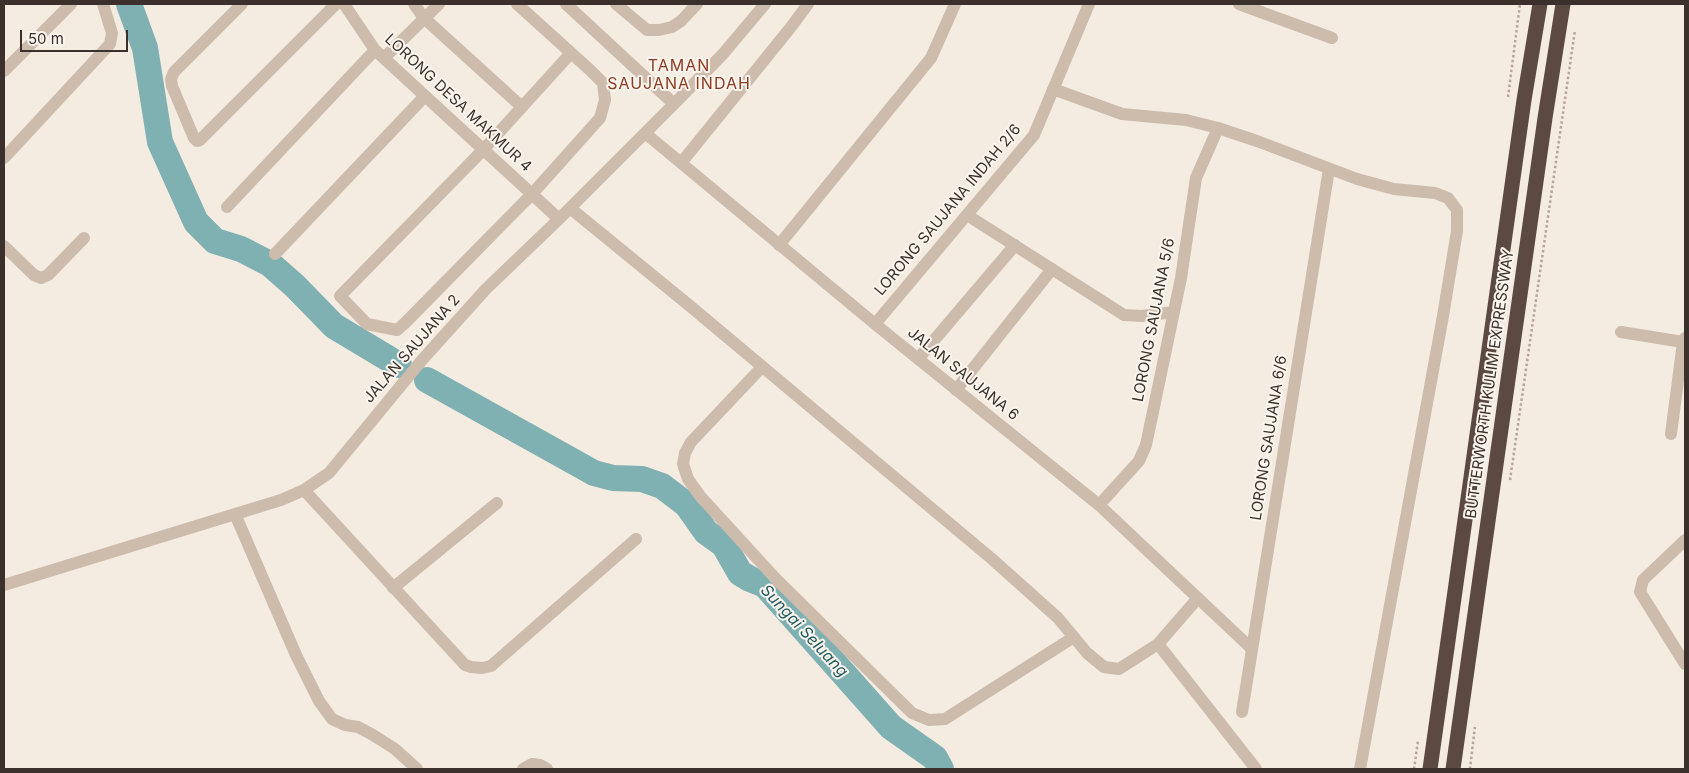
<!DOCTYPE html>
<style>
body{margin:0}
#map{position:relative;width:1689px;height:773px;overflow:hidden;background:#f4ebe1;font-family:Inter,sans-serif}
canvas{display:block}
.frame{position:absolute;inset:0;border:5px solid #3b302b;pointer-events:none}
.scale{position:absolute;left:20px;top:30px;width:108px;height:22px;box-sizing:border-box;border:2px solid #3b302b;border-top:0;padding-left:6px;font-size:15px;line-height:18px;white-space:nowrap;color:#3b302b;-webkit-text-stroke:4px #fbf5ee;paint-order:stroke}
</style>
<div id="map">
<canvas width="1689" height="773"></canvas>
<div class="frame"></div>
<div class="scale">50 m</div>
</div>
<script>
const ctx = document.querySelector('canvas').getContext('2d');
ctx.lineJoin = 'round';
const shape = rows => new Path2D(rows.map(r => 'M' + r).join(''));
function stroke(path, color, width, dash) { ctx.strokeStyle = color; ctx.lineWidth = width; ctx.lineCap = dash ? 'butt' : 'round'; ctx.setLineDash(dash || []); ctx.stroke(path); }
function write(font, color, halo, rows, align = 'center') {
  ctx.font = font + ' Inter,sans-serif'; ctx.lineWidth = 4; ctx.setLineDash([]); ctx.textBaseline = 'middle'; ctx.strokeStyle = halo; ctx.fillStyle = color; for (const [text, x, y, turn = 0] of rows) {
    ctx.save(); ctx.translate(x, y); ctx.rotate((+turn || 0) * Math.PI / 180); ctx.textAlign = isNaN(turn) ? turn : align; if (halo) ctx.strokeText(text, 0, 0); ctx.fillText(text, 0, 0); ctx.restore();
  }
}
stroke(shape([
 [129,4,145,48,160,142,196,222,215,241,241,249,270,264,295,286,334,326,399,365],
 [427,380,594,473,613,478,642,479,662,486,687,505,706,532,724,545,740,573,750,579,765,585,891,727,935,758,941,769]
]), '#7fb0b2', 26);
stroke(shape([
 [1508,97,1520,4],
 [1510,480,1575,30],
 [1414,769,1418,741],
 [1470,769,1475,726]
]), '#b9a596', 2.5, [2.5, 2.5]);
stroke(shape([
 [242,4,174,72,171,79,172,86,194,138,197,141,200,140,336,4],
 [344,4,375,50,559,219],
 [414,4,424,18,522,107],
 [517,4,590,70,603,83,605,100,600,118,532,194,405,323,397,330,367,324,340,296,483,150,571,53],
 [566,4,674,104],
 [616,4,647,30,659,30,672,27,681,21,697,4],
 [1239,4,1332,38],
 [384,58,439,4],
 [4,71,71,4],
 [1053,89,1122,114,1186,120,1218,128,1257,141,1357,179,1394,189,1435,193,1448,198,1457,210,1457,231,1443,316,1360,769],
 [645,133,875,324,1099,505,1252,649],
 [4,158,110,44,112,33,103,4],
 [681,163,791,27,808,4],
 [227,207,375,50],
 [570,208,690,306,992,559,1058,618,1087,653,1104,667,1119,669,1158,644,1256,769],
 [967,215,1124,315,1142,316,1174,312],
 [779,245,931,58,955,4],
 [4,246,34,275,41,278,48,275,84,238],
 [275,254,425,96],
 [875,324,1034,135,1089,4],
 [1621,332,1683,342],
 [918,359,1015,245],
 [762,367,691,442,685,453,683,464,688,479,700,496,776,579,912,713,929,720,945,719,1074,637],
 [956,390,1052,269],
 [1671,434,1683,342,1685,338],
 [304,490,465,665,471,667,482,668,491,666,636,539],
 [1099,505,1139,461,1146,445,1181,278,1196,178,1218,128],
 [235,514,296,655,319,701,332,719,345,725,358,727,373,735,395,749,417,769],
 [1685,540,1643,580,1640,592,1685,664],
 [4,585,281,500,304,490,329,473,422,360,486,289,559,219,674,104,723,54,765,4],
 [393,588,497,503],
 [1158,644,1198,598],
 [1242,712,1329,169],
 [523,769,532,764,540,765,547,769]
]), '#cdbbac', 12);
stroke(shape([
 [1430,769,1524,100,1540,4],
 [1453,769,1545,118,1563,4]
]), '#5c4a42', 15);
write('15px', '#3b302b', '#fbf5ee', [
 ["LORONG DESA MAKMUR 4",458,103,43],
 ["LORONG SAUJANA INDAH 2/6",948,210,-50],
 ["LORONG SAUJANA 5/6",1154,320,-79],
 ["JALAN SAUJANA 2",412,349,-49],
 ["JALAN SAUJANA 6",963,374,39],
 ["BUTTERWORTH KULIM EXPRESSWAY",1490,384,-82],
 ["LORONG SAUJANA 6/6",1269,438,-81]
]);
ctx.letterSpacing = '1px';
write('16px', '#8c3b22', '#fbf5ee', [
 ["TAMAN",679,66],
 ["SAUJANA INDAH",679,84]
]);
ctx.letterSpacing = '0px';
write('italic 16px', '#1f5a5e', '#fbf5ee', [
 ["Sungai Seluang",804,631,47]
]);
</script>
